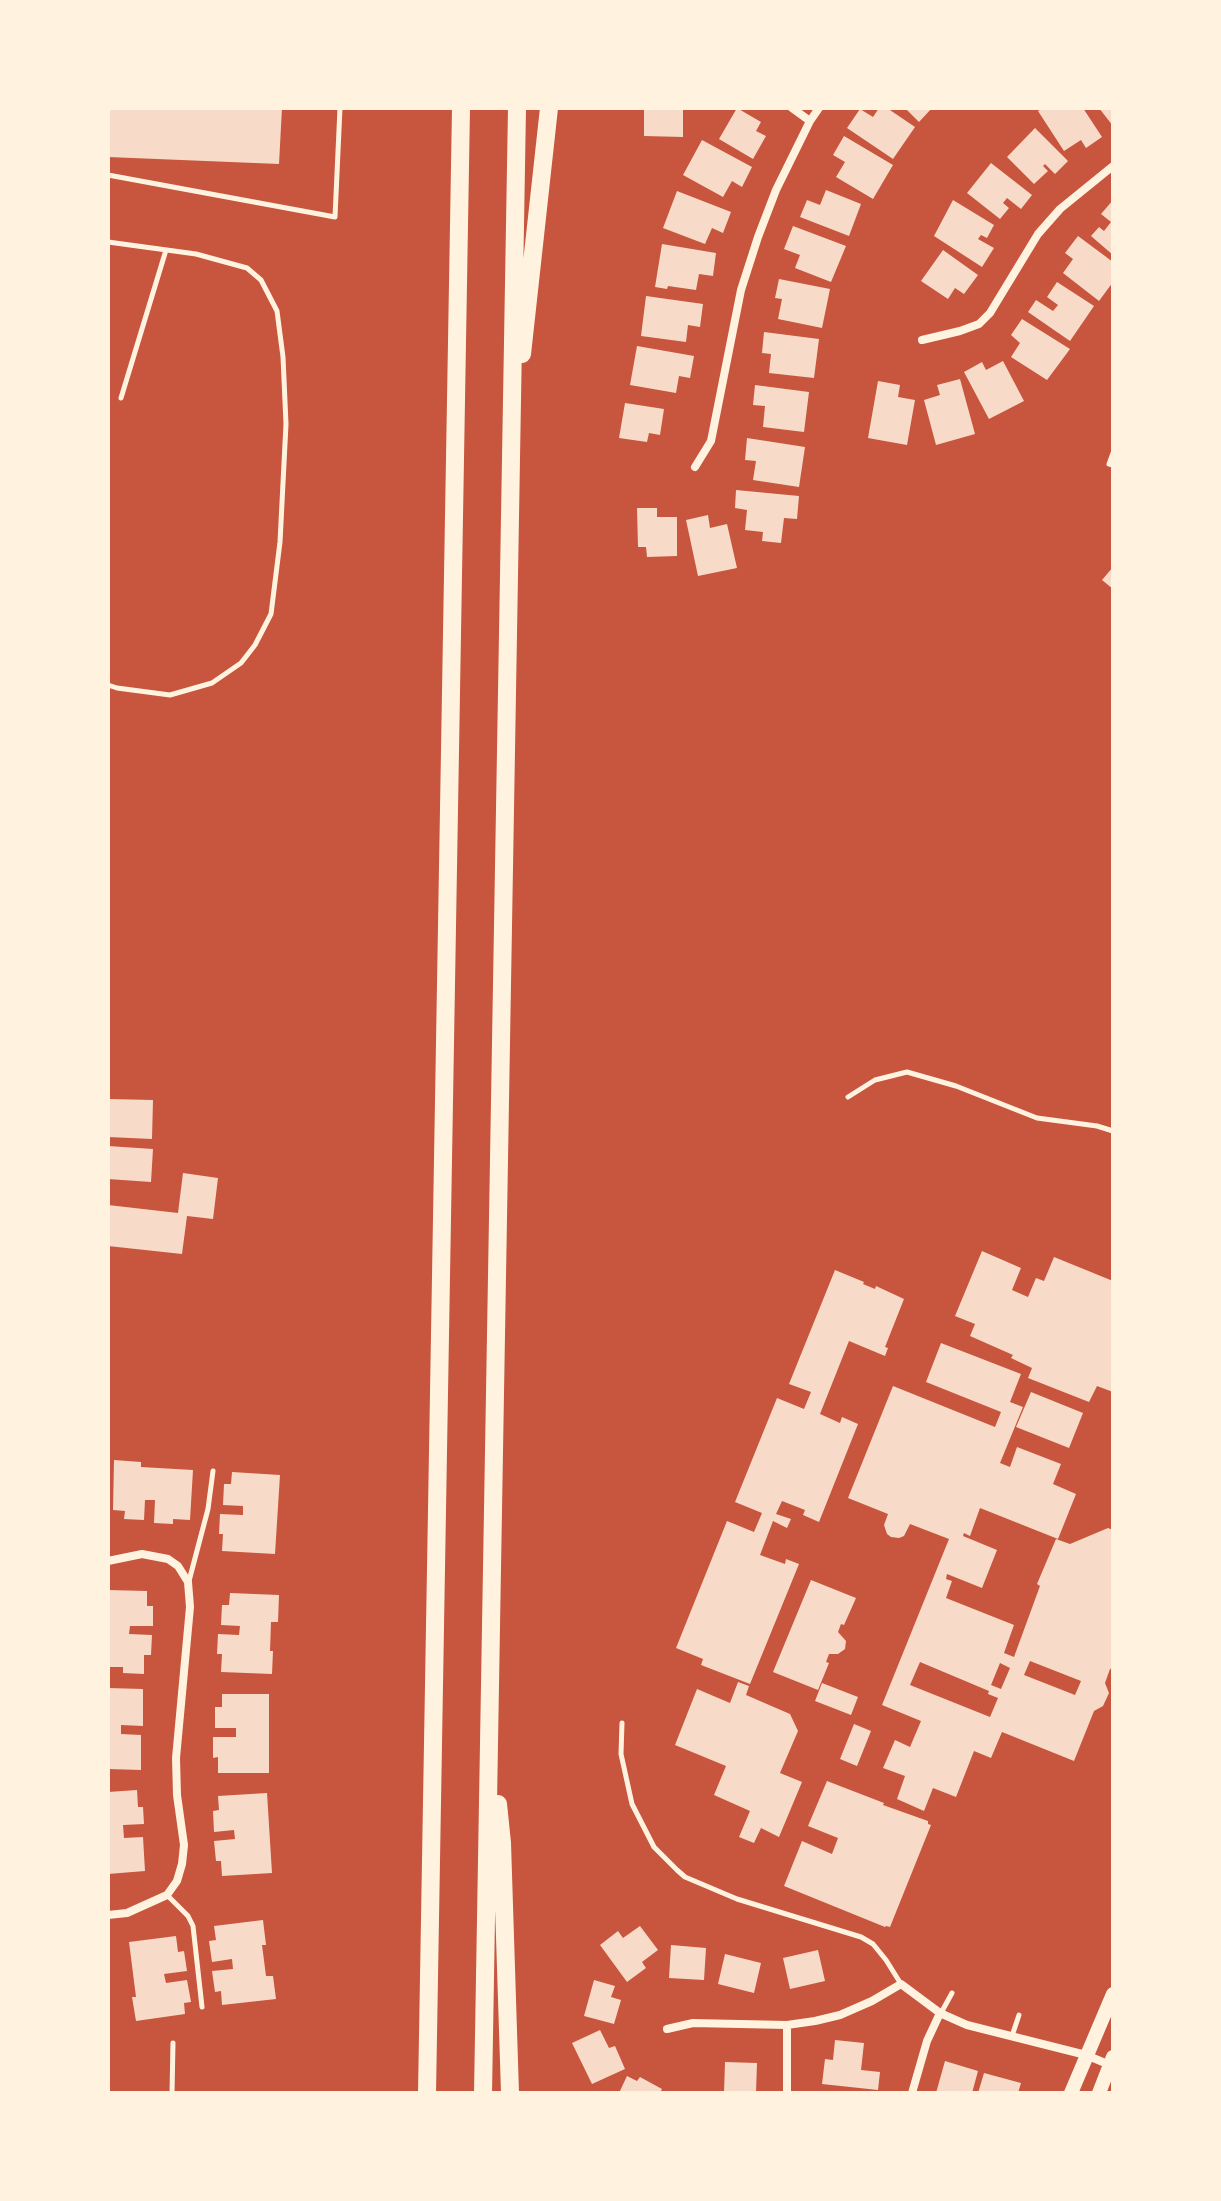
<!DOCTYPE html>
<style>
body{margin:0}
#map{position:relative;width:1221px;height:2201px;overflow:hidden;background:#c8553d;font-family:"Alegreya Sans",sans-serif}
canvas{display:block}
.frame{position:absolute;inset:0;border:110px solid #fff3e0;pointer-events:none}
</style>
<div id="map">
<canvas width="1221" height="2201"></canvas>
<div class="frame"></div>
</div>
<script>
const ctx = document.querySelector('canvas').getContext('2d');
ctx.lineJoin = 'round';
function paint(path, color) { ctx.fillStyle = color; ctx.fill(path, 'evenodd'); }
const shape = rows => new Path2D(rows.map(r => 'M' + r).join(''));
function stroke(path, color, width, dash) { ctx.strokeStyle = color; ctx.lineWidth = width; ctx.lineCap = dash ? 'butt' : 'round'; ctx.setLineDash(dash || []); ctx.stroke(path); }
paint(shape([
 [108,108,282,108,279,164,108,157],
 [644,108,683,108,683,137,644,136],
 [737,108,761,122,756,131,766,136,753,159,719,139],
 [879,108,887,108,915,127,893,159,847,128,860,109,873,117],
 [905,108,932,108,919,122],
 [1043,108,1083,108,1102,137,1086,148,1081,140,1064,151,1038,111],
 [1099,108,1113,108,1113,126],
 [1035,128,1068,161,1055,174,1045,164,1043,166,1048,171,1034,184,1007,157],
 [844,136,893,165,873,199,836,177,845,162,833,155],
 [702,140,752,167,742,187,732,181,723,197,683,175],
 [991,163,1032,195,1021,209,1007,198,1003,203,1009,208,1000,219,967,193],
 [826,190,861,204,849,236,800,217,807,200,820,205],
 [677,191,731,212,723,233,712,228,705,244,663,228],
 [953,200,994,225,987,238,981,235,978,239,994,248,982,267,934,236],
 [1113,200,1113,255,1091,236,1099,227,1104,231,1111,222,1101,214],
 [793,226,846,246,831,282,795,268,800,255,784,249],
 [1078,236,1113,262,1113,282,1099,301,1063,273,1073,259,1065,253],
 [662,244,716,253,713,276,699,274,696,290,668,286,667,289,655,287],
 [943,250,978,275,964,294,955,288,948,299,921,281],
 [779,279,830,289,822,328,778,319,782,299,775,298],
 [1057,282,1094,306,1070,341,1028,312,1036,300,1053,311,1058,305,1047,297],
 [646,296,703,304,700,327,688,325,686,342,641,336],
 [1022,319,1070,349,1047,380,1011,357,1020,343,1011,335],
 [764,332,819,339,814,378,769,373,771,354,762,353],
 [637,346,694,356,690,378,679,376,676,393,630,385],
 [1003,361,1024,401,989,419,964,372,982,362,986,370],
 [960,379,975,434,936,445,924,400,940,395,937,385],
 [878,381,900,385,898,397,915,400,907,445,868,438],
 [755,385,809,392,804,432,763,427,765,406,753,405],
 [625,403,664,409,660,435,649,433,647,442,619,438],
 [747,438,805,447,799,487,753,480,756,461,745,460],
 [736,490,799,496,797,519,784,518,781,543,762,541,763,532,745,530,747,510,735,508],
 [637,508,657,508,657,517,677,517,677,556,647,557,646,547,638,547],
 [708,515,710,528,727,524,737,568,698,576,686,520],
 [1113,567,1113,589,1102,580],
 [108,1099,153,1100,152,1139,108,1137],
 [108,1146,153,1149,151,1182,108,1179],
 [183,1173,218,1178,213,1219,187,1216,182,1254,108,1246,108,1205,178,1213],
 [982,1251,1021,1268,1012,1290,1028,1297,1036,1278,1044,1281,1054,1257,1113,1281,1113,1392,1097,1386,1089,1402,1028,1378,1032,1368,1011,1358,1013,1355,970,1336,975,1324,955,1316],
 [835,1270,864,1282,863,1284,875,1289,876,1286,904,1299,885,1347,888,1348,885,1356,849,1341,820,1414,840,1423,842,1417,858,1424,819,1522,803,1515,805,1510,782,1501,776,1514,791,1519,787,1528,773,1521,760,1555,785,1564,786,1559,799,1564,750,1684,701,1665,703,1659,676,1648,727,1521,754,1532,762,1513,735,1502,777,1398,804,1409,811,1392,789,1384],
 [941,1343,1021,1374,1010,1402,1023,1407,1000,1463,1010,1467,1017,1447,1061,1464,1053,1484,1076,1494,1058,1539,980,1508,970,1536,964,1533,963,1536,997,1550,982,1588,947,1574,946,1579,952,1581,946,1598,1014,1625,1004,1653,1014,1657,1040,1586,1037,1584,1056,1539,1070,1544,1108,1528,1113,1530,1113,1668,1110,1669,1105,1683,1109,1693,1103,1706,1094,1711,1074,1761,1002,1732,991,1758,974,1751,956,1797,933,1788,924,1811,897,1799,905,1776,883,1768,895,1740,910,1747,921,1721,882,1705,949,1539,910,1524,904,1536,899,1538,891,1537,887,1534,884,1525,888,1514,848,1498,893,1386,995,1427,1001,1412,926,1382],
 [1030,1661,1081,1681,1075,1695,1024,1675],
 [920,1662,989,1691,988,1694,998,1698,990,1717,910,1685],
 [1000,1663,1010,1668,1001,1689,991,1685],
 [1031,1392,1083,1413,1069,1448,1016,1427],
 [114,1460,141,1462,141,1467,193,1470,190,1520,173,1519,173,1524,154,1523,155,1500,145,1500,144,1520,124,1519,125,1511,113,1510],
 [232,1472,280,1475,275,1554,222,1551,223,1534,219,1534,220,1514,243,1515,243,1506,223,1505,224,1484,231,1484],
 [811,1580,856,1598,844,1625,841,1624,838,1632,846,1641,845,1649,838,1654,829,1654,826,1662,829,1663,818,1690,773,1672],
 [108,1590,147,1591,147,1606,153,1606,153,1626,130,1626,129,1634,152,1635,151,1655,144,1655,144,1674,123,1673,123,1667,108,1667],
 [230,1593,279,1595,278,1622,271,1622,270,1651,273,1651,272,1674,221,1672,222,1654,217,1654,218,1634,239,1635,240,1626,221,1625,222,1605,229,1605],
 [738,1682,749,1686,746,1695,790,1714,798,1731,780,1773,802,1782,779,1837,761,1828,754,1843,739,1837,750,1811,714,1795,726,1766,675,1745,697,1689,730,1703],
 [822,1683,858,1697,851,1715,815,1701],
 [108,1688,143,1689,143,1726,121,1725,121,1734,141,1735,141,1770,108,1769],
 [222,1694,269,1694,269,1773,218,1773,218,1757,213,1758,213,1737,236,1737,236,1728,215,1728,215,1707,222,1707],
 [854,1724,871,1731,857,1766,840,1759],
 [827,1781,884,1803,883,1805,928,1821,928,1824,931,1825,890,1927,886,1926,885,1927,784,1886,802,1841,832,1854,838,1838,808,1826],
 [137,1790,138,1807,143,1807,144,1824,123,1825,124,1838,143,1837,145,1871,108,1874,108,1792],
 [267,1793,272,1873,222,1876,221,1861,216,1861,214,1841,235,1839,234,1830,214,1832,213,1811,219,1810,218,1796],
 [263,1920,266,1945,262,1945,266,1976,273,1976,276,1999,222,2005,221,1991,215,1992,212,1971,233,1969,232,1959,212,1962,209,1941,216,1940,214,1926],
 [640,1926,658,1950,642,1962,646,1968,627,1982,600,1945,618,1931,623,1938],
 [176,1936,178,1952,184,1951,187,1971,164,1974,166,1983,187,1980,191,2002,184,2003,185,2014,136,2021,132,1997,136,1997,129,1942],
 [671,1945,706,1948,704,1980,669,1978],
 [818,1950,825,1981,790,1989,783,1958],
 [725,1954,761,1963,754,1993,718,1984],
 [594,1980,615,1986,611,1997,621,2000,614,2024,584,2016],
 [600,2030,609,2048,615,2046,625,2069,592,2084,572,2043],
 [835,2040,864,2043,861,2070,880,2072,878,2090,822,2084,825,2059,833,2060],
 [945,2061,978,2071,972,2093,936,2093],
 [725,2062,757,2063,756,2093,724,2093],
 [984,2073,1021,2083,1018,2093,978,2093],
 [627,2076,637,2081,640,2077,662,2089,660,2093,619,2093]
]), '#f7dbc8');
stroke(shape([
 [108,175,335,217,340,108],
 [108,242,196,254,247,268,261,280,277,311,283,357,286,424,280,542,271,614,255,645,241,663,212,683,170,695,117,688,108,685],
 [121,398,166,250],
 [1113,453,1109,464,1113,465],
 [848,1097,875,1080,907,1072,956,1086,1037,1118,1097,1126,1113,1131],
 [189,1581,208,1509,213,1471],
 [622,1723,621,1754,632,1804,654,1847,677,1870,685,1877,737,1899,861,1937,873,1944,886,1960,901,1984],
 [167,1895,188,1916,193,1926,202,2007],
 [941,2013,952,1993],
 [1012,2036,1019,2015],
 [172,2093,173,2043]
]), '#fff3e0', 5);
stroke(shape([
 [792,108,810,121],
 [922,340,960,331,979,324,990,313,1038,234,1060,209,1113,166],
 [695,467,711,441,741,290,758,237,776,190,810,121,819,108],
 [108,1561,142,1554,168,1559,178,1566,188,1582,190,1607,176,1758,177,1795,184,1845,182,1864,177,1881,167,1895,127,1913,108,1915],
 [787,2025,787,2093],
 [667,2029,693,2023,787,2025,815,2021,840,2015,872,2001,901,1984,940,2013,967,2025,1086,2055,1110,2065],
 [912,2093,927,2041,940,2013]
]), '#fff3e0', 8);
stroke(shape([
 [1071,2093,1113,1994],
 [1099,2093,1113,2057]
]), '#fff3e0', 14);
stroke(shape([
 [522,354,549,108],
 [498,1804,502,1843,510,2093],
 [427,2093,461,108],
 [483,2093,517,108]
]), '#fff3e0', 18);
</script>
